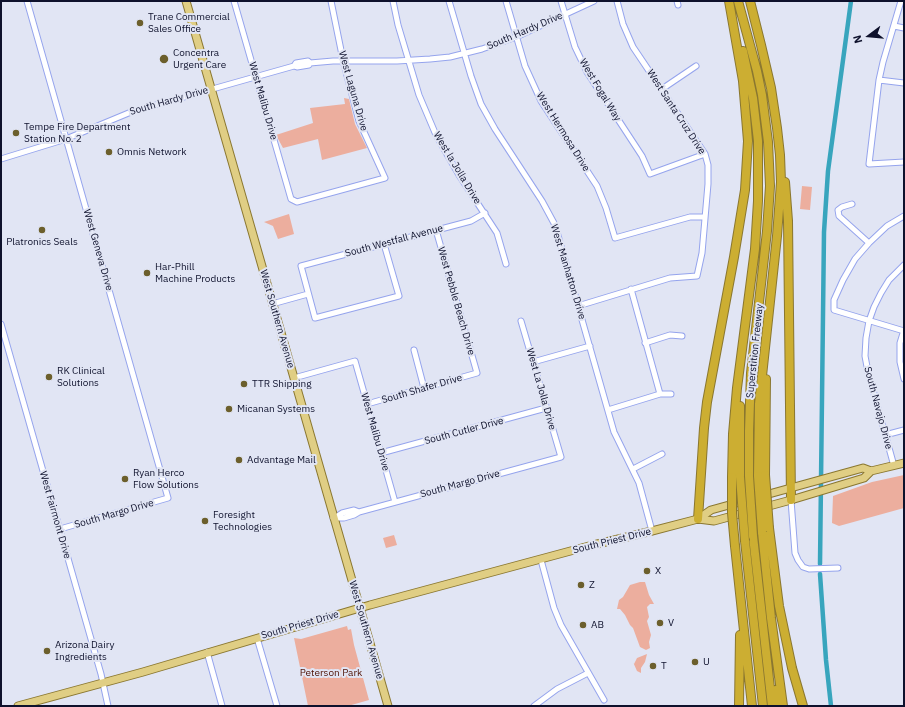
<!DOCTYPE html>
<style>
body{margin:0}
#map{position:relative;width:905px;height:707px;overflow:hidden;background:#e1e5f4;font-family:"IBM Plex Sans",sans-serif}
canvas{display:block}
.frame{position:absolute;inset:0;border:2px solid #0e112c;pointer-events:none}
.north{position:absolute;left:849px;top:16px;width:40px;height:40px;-webkit-text-stroke:3px #e1e5f4;paint-order:stroke;rotate:254deg;font-size:11px;font-weight:700;line-height:16px;text-align:center;color:#0e112c}
.north::after{content:'';display:block;margin:auto;width:14px;height:18px;background:#0e112c;clip-path:polygon(50% 0,100% 100%,50% 72%,0 100%)}
</style>
<div id="map">
<canvas width="905" height="707"></canvas>
<div class="frame"></div>
<div class="north">N</div>
</div>
<script>
const ctx = document.querySelector('canvas').getContext('2d');
ctx.lineJoin = 'round';
function paint(path, color) { ctx.fillStyle = color; ctx.fill(path, 'evenodd'); }
const shape = rows => new Path2D(rows.map(r => 'M' + r).join(''));
function stroke(path, color, width, dash) { ctx.strokeStyle = color; ctx.lineWidth = width; ctx.lineCap = dash ? 'butt' : 'round'; ctx.setLineDash(dash || []); ctx.stroke(path); }
function write(font, color, halo, rows, align = 'center') {
  ctx.font = font + ' "IBM Plex Sans",sans-serif'; ctx.lineWidth = 4; ctx.setLineDash([]); ctx.textBaseline = 'middle'; ctx.strokeStyle = halo; ctx.fillStyle = color; for (const [text, x, y, turn = 0] of rows) {
    ctx.save(); ctx.translate(x, y); ctx.rotate((+turn || 0) * Math.PI / 180); ctx.textAlign = isNaN(turn) ? turn : align; if (halo) ctx.strokeText(text, 0, 0); ctx.fillText(text, 0, 0); ctx.restore();
  }
}
paint(shape([
 [344,98,349,99,355,124,367,148,322,160,318,139,283,148,276,135,313,123,310,108,345,104],
 [802,186,812,187,810,210,800,209],
 [289,214,294,234,278,239,273,226,264,222],
 [904,475,904,508,839,526,832,523,833,496,872,482],
 [394,535,397,545,386,548,383,538],
 [640,582,645,582,649,595,654,604,650,604,647,607,649,617,647,621,651,635,649,642,650,648,646,650,640,647,633,628,630,625,625,615,620,609,617,609,619,600,623,597,630,585],
 [347,626,348,630,351,629,354,645,369,700,348,706,308,706,294,638,301,639],
 [647,654,645,662,641,668,641,673,637,671,633,662,634,664,637,658]
]), '#ecae9e');
stroke(shape([
 [820,564,824,232,828,171,851,1],
 [820,574,826,660,831,706]
]), '#38a5bd', 4.5);
const minor = shape([
 [27,1,168,498,60,529],
 [234,1,291,199,297,202,385,178,359,121,343,60,331,1],
 [393,1,398,25,419,95,436,135,459,175,497,233,506,264],
 [449,1,471,76,481,104,495,129,542,201,555,225,614,432,639,483,652,531],
 [506,1,525,66,541,101,597,186,606,208,615,238,690,217,705,217],
 [561,1,575,47,587,72,642,156,650,174,705,154],
 [677,1,678,5],
 [901,1,883,62,879,80,869,164,904,162],
 [894,26,904,28],
 [294,66,297,67,309,65,310,63],
 [879,80,904,83],
 [662,89,696,66],
 [1,159,66,139,131,112,294,66,296,63,308,61,310,63,333,61,397,61,430,59,450,57,482,49,516,37,594,1],
 [852,204,842,207,838,210,839,216,869,243],
 [904,216,887,226,869,243,855,259,843,280,834,300,834,310,904,331],
 [384,244,399,296,315,318,301,266,471,221,485,213],
 [631,289,660,394],
 [272,304,308,294],
 [578,306,670,278,697,276,702,253,708,184,708,165,705,154,633,47,623,24,617,1],
 [1,324,101,674,108,706],
 [904,330,900,343,900,362,904,379],
 [645,343,670,335,682,336],
 [414,350,424,388],
 [533,362,590,346],
 [294,378,355,361,395,502],
 [367,404,477,373,436,230],
 [608,410,660,394,671,394],
 [885,435,904,430],
 [381,453,546,408],
 [894,466,868,372,865,356,866,338,869,321,874,307,881,293,889,280,904,265],
 [633,469,662,454],
 [791,500,795,553,798,560,803,567,809,569,838,568],
 [333,518,344,518,354,515,359,512,561,457,521,321],
 [334,518,342,513,354,510,359,512],
 [541,560,554,608,561,625,604,700],
 [257,638,277,706],
 [207,652,222,706],
 [534,706,557,689,588,673]
]);
const major = shape([
 [186,1,388,706],
 [698,519,714,521,791,500,864,478,871,471],
 [18,706,143,672,370,605,589,546,652,531,698,519,711,510,863,468,871,471,904,463]
]);
const highway = shape([
 [738,1,757,71,762,95,768,142,770,186,767,231,751,373,749,431,749,476],
 [750,1,761,45,771,88,777,128,780,155,781,182,777,236,759,404,758,476],
 [785,182,788,221,791,500],
 [765,475,766,379],
 [732,477,733,434,737,388,755,249,758,201,758,141,753,98,743,51],
 [740,477,740,406],
 [698,519,704,428,707,402,734,257,745,190,748,141,743,81,729,1],
 [769,528,779,606,792,668,803,706],
 [762,532,771,618,783,706],
 [753,536,772,706],
 [745,541,763,706],
 [735,546,752,706],
 [776,690,777,706],
 [739,706,740,635]
]);
stroke(minor, '#95a4ed', 7);
stroke(major, '#8a7730', 9);
stroke(highway, '#8a7730', 10);
stroke(minor, '#fff', 5);
stroke(major, '#e0ce84', 7);
stroke(highway, '#ccae32', 8);
const highwayBridge = shape([
 [765,475,769,528],
 [749,476,753,536],
 [758,476,762,532],
 [732,477,732,513,735,546],
 [740,477,745,541]
]);
stroke(highwayBridge, '#8a7730', 10, []);
stroke(highwayBridge, '#ccae32', 8);
for (const [x, y, r, color] of [
 [140,23,4,"#6c5f2c"],
 [164,59,5,"#6c5f2c"],
 [16,133,4,"#6c5f2c"],
 [109,152,4,"#6c5f2c"],
 [42,230,4,"#6c5f2c"],
 [147,273,4,"#6c5f2c"],
 [49,377,4,"#6c5f2c"],
 [244,384,4,"#6c5f2c"],
 [229,409,4,"#6c5f2c"],
 [239,460,4,"#6c5f2c"],
 [125,479,4,"#6c5f2c"],
 [205,521,4,"#6c5f2c"],
 [647,571,4,"#6c5f2c"],
 [581,585,4,"#6c5f2c"],
 [660,623,4,"#6c5f2c"],
 [583,625,4,"#6c5f2c"],
 [47,651,4,"#6c5f2c"],
 [695,662,4,"#6c5f2c"],
 [653,666,4,"#6c5f2c"]
]) { const dot = new Path2D(); dot.arc(x, y, r, 0, 2 * Math.PI); ctx.fillStyle = color; ctx.fill(dot); stroke(dot, '#e1e5f4', 1.5); }
write('10px', '#0e112c', '#e1e5f4', [
 ["Trane Commercial",148,17],
 ["Sales Office",148,29],
 ["Concentra",173,53],
 ["Urgent Care",173,65],
 ["Tempe Fire Department",24,127],
 ["Station No. 2",24,139],
 ["Omnis Network",117,152],
 ["Platronics Seals",42,242,"center"],
 ["Har-Phill",155,267],
 ["Machine Products",155,279],
 ["RK Clinical",57,371],
 ["Solutions",57,383],
 ["TTR Shipping",252,384],
 ["Micanan Systems",237,409],
 ["Advantage Mail",247,460],
 ["Ryan Herco",133,473],
 ["Flow Solutions",133,485],
 ["Foresight",213,515],
 ["Technologies",213,527],
 ["X",655,571],
 ["Z",589,585],
 ["V",668,623],
 ["AB",591,625],
 ["Arizona Dairy",55,645],
 ["Ingredients",55,657],
 ["U",703,662],
 ["T",661,666]
], 'left');
write('10px', '#0e112c', '#e1e5f4', [
 ["South Hardy Drive",525,31,-23],
 ["West Fogal Way",600,90,59],
 ["West Laguna Drive",353,91,74],
 ["South Hardy Drive",169,101,-16],
 ["West Malibu Drive",263,101,74],
 ["West Santa Cruz Drive",676,112,57],
 ["West Hermosa Drive",563,132,58],
 ["West la Jolla Drive",457,168,59],
 ["South Westfall Avenue",394,241,-15],
 ["West Geneva Drive",98,250,74],
 ["West Manhatton Drive",568,272,73],
 ["West Pebble Beach Drive",456,301,74],
 ["West Southern Avenue",277,319,74],
 ["Superstition Freeway",755,351,-84],
 ["South Shafer Drive",422,389,-16],
 ["West La Jolla Drive",541,389,74],
 ["South Navajo Drive",878,408,75],
 ["South Cutler Drive",464,431,-15],
 ["West Malibu Drive",375,432,74],
 ["South Margo Drive",460,484,-15],
 ["South Margo Drive",114,514,-16],
 ["West Fairmont Drive",55,515,74],
 ["South Priest Drive",612,541,-14],
 ["South Priest Drive",300,625,-16],
 ["West Southern Avenue",366,630,74]
]);
write('10px', '#4f1103', '#e1e5f4', [
 ["Peterson Park",331,673]
]);
</script>
